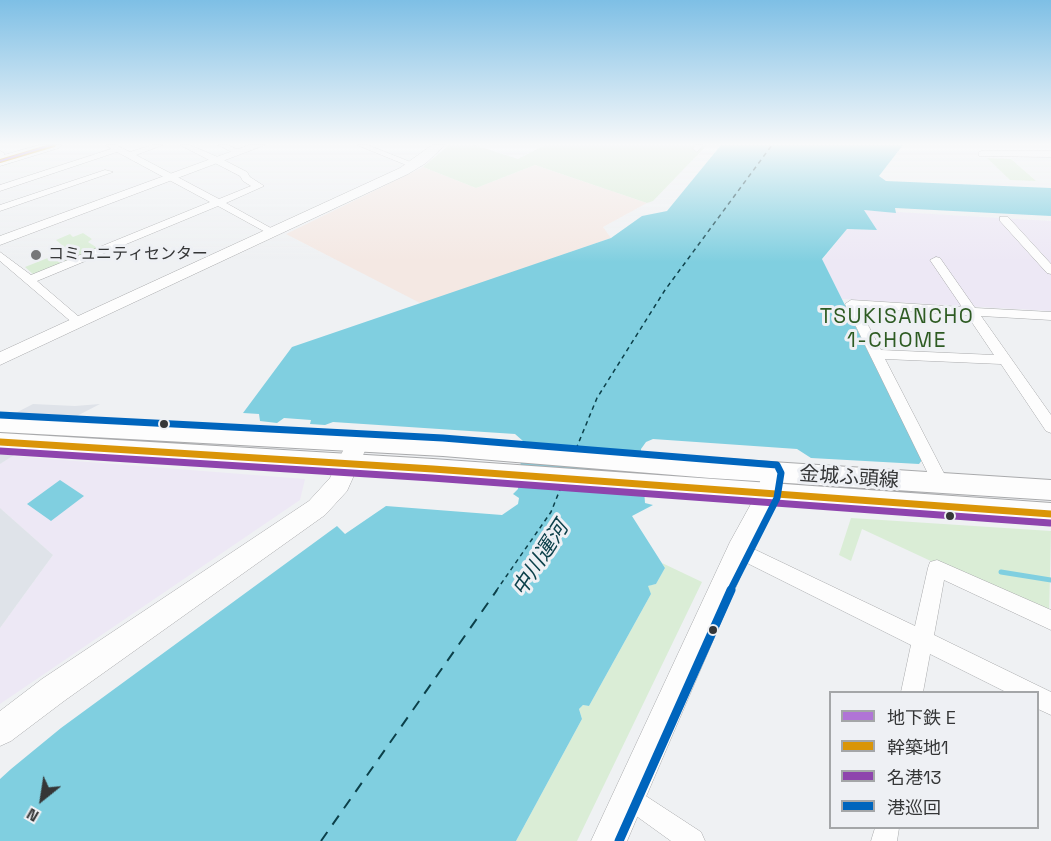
<!DOCTYPE html>
<meta charset="utf-8">
<style>
body{margin:0}
#map{position:relative;width:1051px;height:841px;overflow:hidden;background:#eff1f3;font-family:"Space Grotesk","Noto Sans JP",sans-serif}
canvas{display:block}
.legend{position:absolute;left:829px;top:691px;width:210px;height:138px;box-sizing:border-box;background:#eef0f4;border:2px solid #a4a6a8;margin:0;padding:8px 10px;list-style:none;font-size:18px;color:#353637}
.legend li{display:flex;align-items:center;gap:12px;height:30px}
.legend b{width:30px;border:2px solid #a4a6a8}
.north{position:absolute;left:12px;top:769px;width:60px;height:60px;-webkit-text-stroke:4px #eef0f4;paint-order:stroke;rotate:210deg;font-size:16px;font-weight:700;line-height:24px;text-align:center;color:#353637}
.north::after{content:'';display:block;margin:auto;width:21px;height:27px;background:#353637;clip-path:polygon(50% 0,100% 100%,50% 72%,0 100%)}
</style>
<div id="map">
<canvas width="1051" height="841"></canvas>
<ul class="legend">
<li><b style="height:8px;background:#b074d6"></b>地下鉄 E</li>
<li><b style="height:8px;background:#da9508"></b>幹築地1</li>
<li><b style="height:8px;background:#8e44ad"></b>名港13</li>
<li><b style="height:8px;background:#0065bd"></b>港巡回</li>
</ul>
<div class="north">N</div>
</div>
<script>
const ctx = document.querySelector('canvas').getContext('2d');
ctx.lineJoin = 'round';
function paint(path, color) { ctx.fillStyle = color; ctx.fill(path, 'evenodd'); }
const shape = rows => new Path2D(rows.map(r => 'M' + r).join(''));
function stroke(path, color, width, dash) { ctx.strokeStyle = color; ctx.lineWidth = width; ctx.lineCap = dash ? 'butt' : 'round'; ctx.setLineDash(dash || []); ctx.stroke(path); }
function write(font, color, halo, rows, align = 'center') {
  ctx.font = font + ' "Space Grotesk","Noto Sans JP",sans-serif'; ctx.lineWidth = 6; ctx.setLineDash([]); ctx.textBaseline = 'middle'; ctx.strokeStyle = halo; ctx.fillStyle = color; for (const [text, x, y, turn = 0] of rows) {
    ctx.save(); ctx.translate(x, y); ctx.rotate((+turn || 0) * Math.PI / 180); ctx.textAlign = isNaN(turn) ? turn : align; if (halo) ctx.strokeText(text, 0, 0); ctx.fillText(text, 0, 0); ctx.restore();
  }
}
paint(shape([
 [535,165,647,203,603,227,611,238,422,304,286,234,423,167,476,188]
]), '#f4e8e3');
paint(shape([
 [864,210,1051,221,1051,311,842,299,822,260,847,229,876,230],
 [12,456,305,479,300,500,0,704,0,628,53,555,0,508,0,464]
]), '#ede8f5');
paint(shape([
 [33,404,75,406,100,404,71,419,0,464,0,421],
 [0,508,53,555,0,628]
]), '#dfe3e9');
paint(shape([
 [449,145,474,145,518,159,545,145,707,145,653,201,647,203,535,165,476,188,423,167],
 [987,158,1011,159,1036,181,1010,180],
 [83,233,92,239,88,242,99,249,35,276,25,267,68,250,56,240,70,234,73,237],
 [851,518,1051,531,1049,616,862,529,851,561,839,555],
 [662,563,702,582,577,841,516,841,582,719,579,709,583,705,589,706,651,594,647,586,656,584,665,568]
]), '#daedd6');
paint(shape([
 [721,145,903,145,879,176,886,181,1051,188,1051,216,895,208,896,213,864,210,877,230,847,229,822,259,922,460,919,464,811,458,797,449,653,439,646,442,641,449,645,503,653,505,632,516,665,568,656,584,648,586,651,594,589,706,583,705,579,709,582,719,516,841,0,841,0,779,11,769,61,728,337,526,345,534,386,506,502,515,518,504,519,498,513,494,518,489,523,441,515,434,333,422,325,425,310,424,311,420,284,418,277,423,260,421,259,414,243,413,292,347,611,238,642,216,667,211],
 [60,480,84,496,51,521,27,504]
]), '#80cfe0');
stroke(shape([
 [1001,572,1051,580]
]), '#80cfe0', 5);
stroke(shape([
 [576,449,597,398,665,290,772,145],
 [496,591,551,512,561,487]
]), '#0c404a', 1.5, [4.5, 4]);
stroke(shape([
 [321,841,497,590]
]), '#0c404a', 2, [11, 9]);
const street = shape([
 [106,145,116,145,130,152,152,145,163,145,136,155,219,199,251,186,243,181,240,176,180,145,190,145,220,158,247,172,250,177,264,186,226,203,278,232,269,234,218,206,37,281,85,322,79,326,75,325,0,261,0,252,31,275,210,202,117,152,0,191,0,185,111,149,106,145],
 [218,145,228,145,243,152,236,154,218,145],
 [357,145,368,145,418,165,411,167,357,145],
 [695,145,703,145,697,152,693,149,695,145],
 [0,151,4,153,4,157,0,157,0,151],
 [982,151,1051,151,1051,157,979,156,979,152,982,151],
 [105,170,113,172,0,211,0,205,105,170],
 [1000,217,1008,217,1051,264,1051,274,1047,273,1000,221,1000,217],
 [936,257,940,258,975,308,1051,312,1051,320,981,316,1051,415,1051,433,1046,431,1001,364,885,359,949,483,947,488,941,490,935,488,845,304,851,300,962,307,930,260,936,257],
 [859,308,967,315,994,355,881,350,859,308],
 [739,542,915,626,928,568,930,562,937,560,1051,610,1051,630,944,580,934,635,1051,692,1051,715,1038,709,1038,692,1006,692,930,654,923,692,901,692,911,645,733,556,730,550,733,544,739,542],
 [629,785,701,832,705,841,671,841,621,805,617,797,621,789,629,785],
 [875,828,899,828,897,841,871,841,875,828]
]);
const secondary = shape([
 [249,145,265,145,0,245,0,236,249,145],
 [432,145,445,145,426,163,408,174,0,365,0,352,400,168,432,145],
 [357,436,365,438,368,444,347,491,325,515,64,701,11,741,0,746,0,711,42,679,309,501,330,478,349,438,357,436],
 [772,469,780,472,783,478,781,494,750,554,627,841,591,841,730,542,757,493,761,478,764,472,772,469]
]);
const primary = shape([
 [0,416,443,438,710,458,1051,480,1051,500,710,478,443,456,0,432,0,416],
 [0,433,433,459,1051,503,1051,525,433,479,0,451,0,433]
]);
const highway = shape([
 [39,145,62,145,59,148,0,166,0,156,39,145]
]);
stroke(street, '#a9aaac', 1);
stroke(secondary, '#a9aaac', 1);
stroke(primary, '#a9aaac', 2);
stroke(highway, '#a9aaac', 1);
paint(street, '#fdfdfd');
paint(secondary, '#fdfdfd');
paint(primary, '#fdfdfd');
paint(highway, '#fdfdfd');
stroke(shape([
 [0,161,54,145]
]), '#da9508', 4);
stroke(shape([
 [0,442,433,469,1051,514]
]), '#da9508', 7);
stroke(shape([
 [0,451,432,478,1050,523]
]), '#8e44ad', 7);
stroke(shape([
 [0,415,443,438,777,465,781,473,777,498,730,591]
]), '#0065bd', 7);
stroke(shape([
 [619,841,731,590]
]), '#0065bd', 9);
paint(shape([
 [49,145,54,145,0,162,0,160,49,145]
]), '#b074d6');
const sky = ctx.createLinearGradient(0, 0, 0, 262);
sky.addColorStop(0, '#7ebfe5');
sky.addColorStop(0.55, '#f8f9fa');
sky.addColorStop(1, '#f8f9fa00');
ctx.fillStyle = sky;
ctx.fillRect(0, 0, 1051, 262);
for (const [x, y, r, color] of [
 [36,255,6,"#767779"],
 [164,424,5,"#353637"],
 [950,516,5,"#353637"],
 [713,630,5,"#353637"]
]) { const dot = new Path2D(); dot.arc(x, y, r, 0, 2 * Math.PI); ctx.fillStyle = color; ctx.fill(dot); stroke(dot, '#eef0f4', 2); }
write('16px', '#353637', '#eef0f4', [
 ["コミュニティセンター",48,255]
], 'left');
write('20px', '#353637', '#eef0f4', [
 ["金城ふ頭線",849,478,4]
]);
ctx.letterSpacing = '1.5px';
write('21px', '#2e5b23', '#eef0f4', [
 ["TSUKISANCHO",897,317],
 ["1-CHOME",897,341]
]);
ctx.letterSpacing = '0px';
write('italic 21px', '#0c404a', '#eef0f4', [
 ["中川運河",541,559,-57]
]);
</script>
